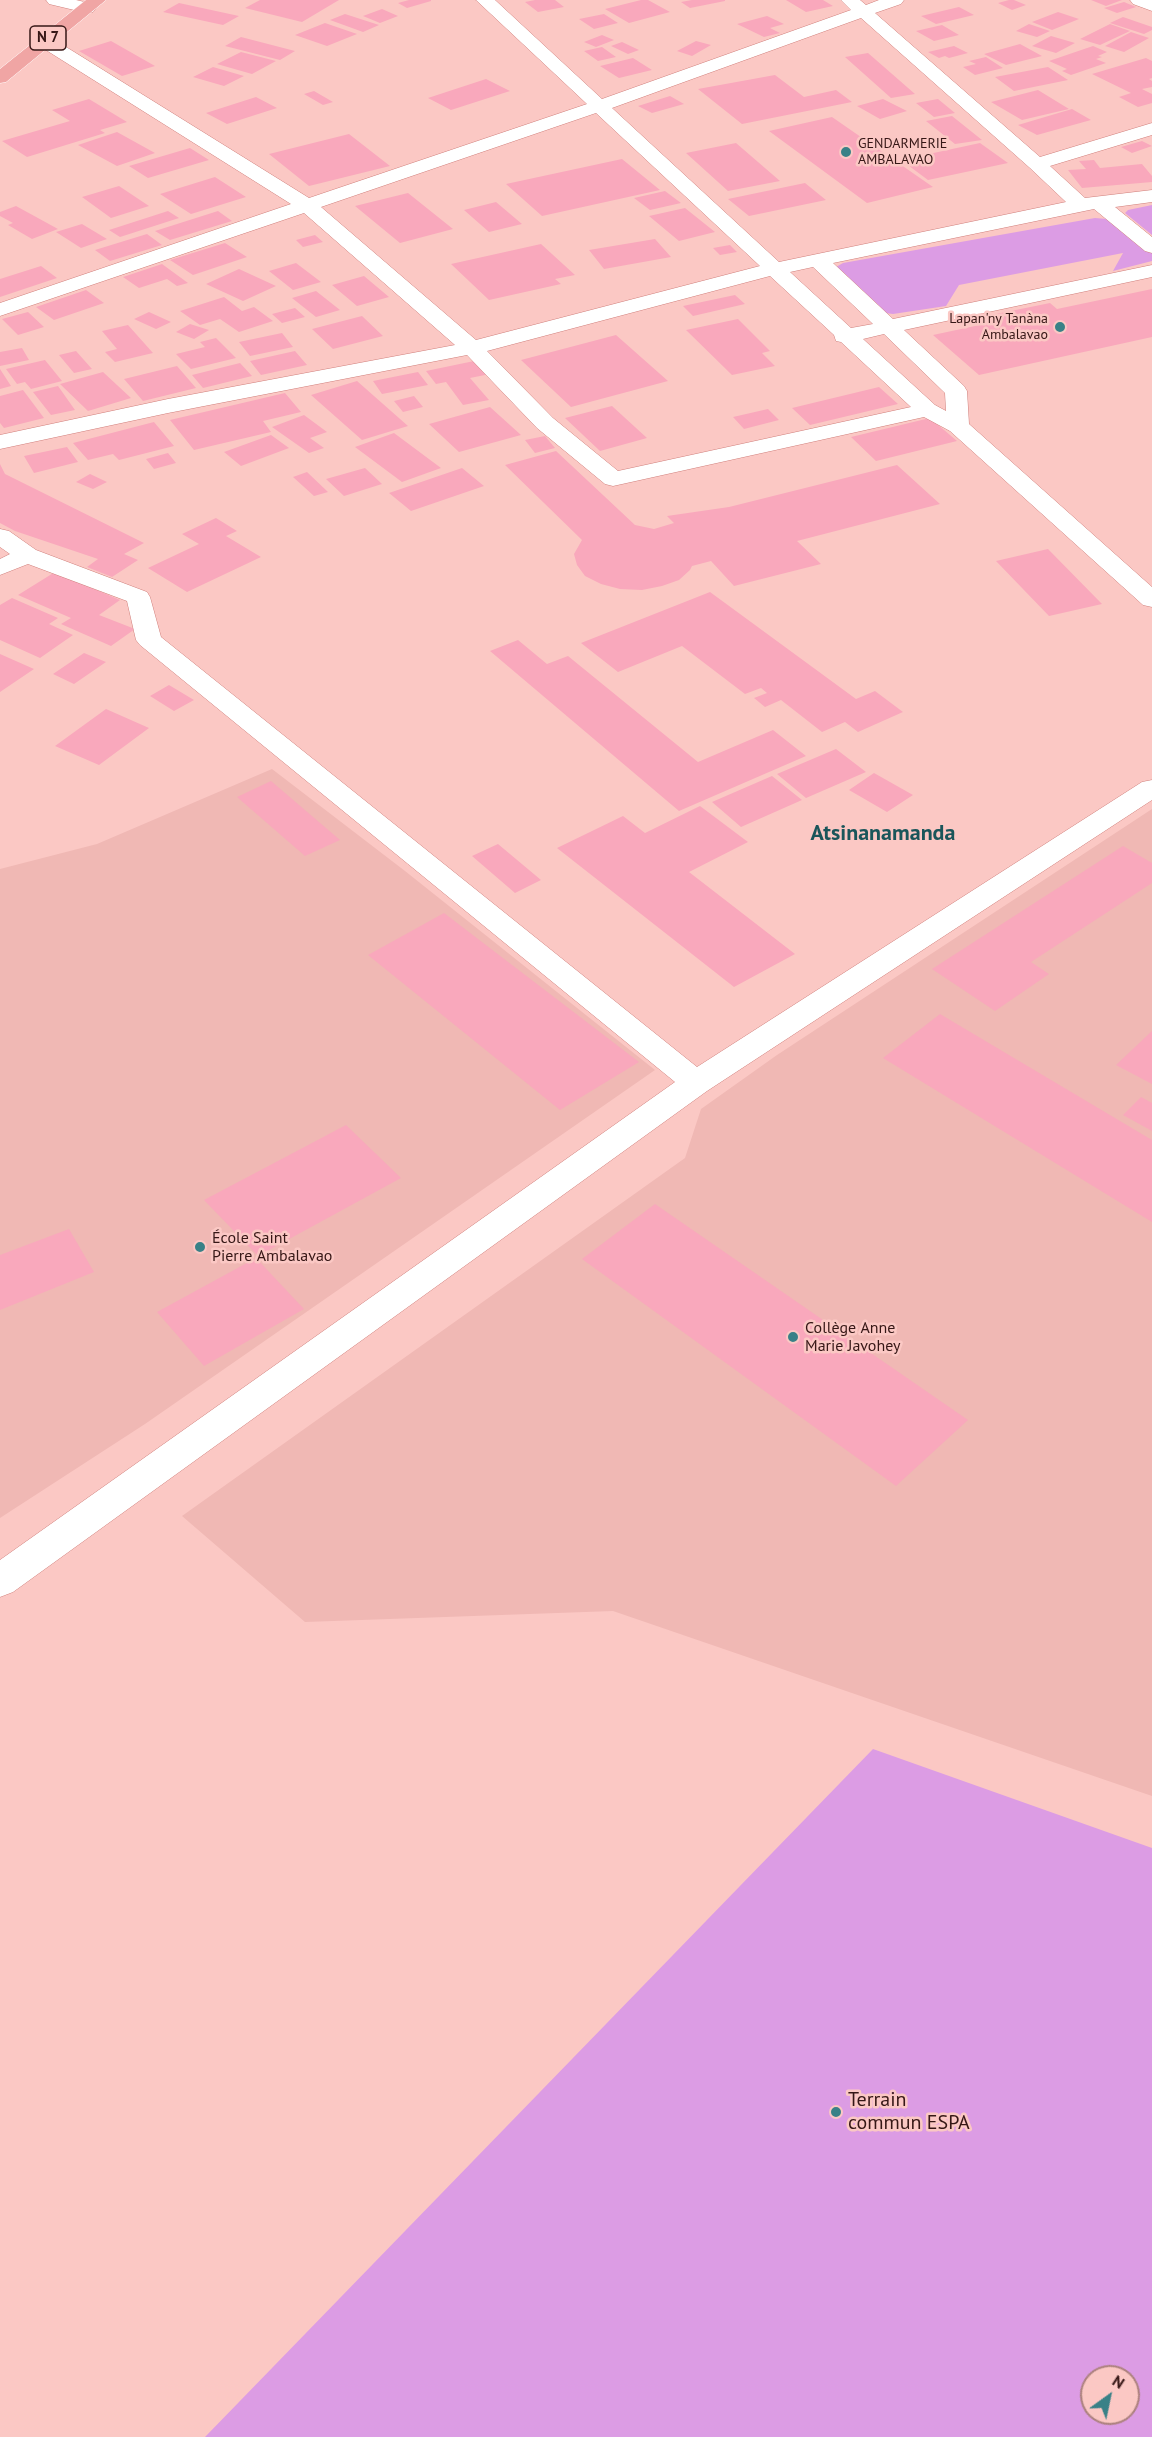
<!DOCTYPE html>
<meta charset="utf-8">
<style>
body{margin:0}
#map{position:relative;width:1152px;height:2437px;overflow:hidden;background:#fbc8c4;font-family:"PT Sans",sans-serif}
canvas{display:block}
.north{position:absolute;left:1080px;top:2365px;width:60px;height:60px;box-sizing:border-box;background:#fbc8c4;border:2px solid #ac817e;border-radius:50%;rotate:33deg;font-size:16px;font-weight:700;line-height:24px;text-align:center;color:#361716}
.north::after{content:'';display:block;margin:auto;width:21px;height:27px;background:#398187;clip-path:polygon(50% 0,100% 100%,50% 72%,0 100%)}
</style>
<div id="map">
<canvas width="1152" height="2437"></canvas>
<div class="north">N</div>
</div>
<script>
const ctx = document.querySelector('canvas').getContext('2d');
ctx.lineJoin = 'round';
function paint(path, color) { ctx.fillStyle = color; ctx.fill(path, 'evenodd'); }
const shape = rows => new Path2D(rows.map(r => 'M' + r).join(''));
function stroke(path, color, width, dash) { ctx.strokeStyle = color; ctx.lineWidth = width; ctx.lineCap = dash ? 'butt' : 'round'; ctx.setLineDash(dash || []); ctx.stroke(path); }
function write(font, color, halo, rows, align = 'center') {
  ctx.font = font + ' "PT Sans",sans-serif'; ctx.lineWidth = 5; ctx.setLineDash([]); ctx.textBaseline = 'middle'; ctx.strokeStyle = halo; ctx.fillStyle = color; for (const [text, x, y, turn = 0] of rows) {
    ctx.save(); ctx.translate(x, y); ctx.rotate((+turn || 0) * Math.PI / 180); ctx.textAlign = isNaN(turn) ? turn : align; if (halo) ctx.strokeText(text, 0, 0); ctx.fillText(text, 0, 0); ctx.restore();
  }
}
paint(shape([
 [272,769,405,871,655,1070,145,1424,0,1518,0,869,97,844],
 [1152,809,1152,1796,613,1611,305,1622,182,1516,685,1158,701,1109,777,1055]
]), '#f0b8b4');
paint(shape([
 [1152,205,1152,235,1125,213,1128,210],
 [1095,218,1107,219,1152,253,1152,261,1113,271,1123,253,959,285,946,306,893,314,885,313,836,267,843,263],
 [873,1749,1152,1848,1152,2437,205,2437],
 [1092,2377,1128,2377,1128,2413,1092,2413]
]), '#dc9ce4');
paint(shape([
 [260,0,339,0,302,22,245,8],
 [409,0,431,0,431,1,407,8,398,3],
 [535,0,555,0,564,7,538,12,525,2],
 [641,0,648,0,670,12,629,23,605,9],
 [692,0,725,0,725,1,690,8,681,2],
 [786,0,823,0,833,6,806,12],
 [1009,0,1014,0,1026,5,1012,10,998,3],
 [1091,0,1122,0,1106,6],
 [1124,2,1136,7,1117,13,1104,8],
 [179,3,239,16,223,25,163,12],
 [959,7,974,15,936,24,921,16],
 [382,9,398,16,380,23,363,16],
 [1058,12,1079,19,1052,30,1032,22],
 [345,14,379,25,363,32,330,20],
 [604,14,618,23,594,29,579,19],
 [767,16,784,24,770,28,780,33,764,37,737,24],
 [1123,17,1152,27,1152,30,1144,34,1110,23],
 [325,23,357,34,327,46,295,35],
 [1029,24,1050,31,1037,37,1016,31],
 [1110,24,1130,31,1100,45,1080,39],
 [942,25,959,35,934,41,916,31],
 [1131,32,1149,38,1124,52,1105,46],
 [602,35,614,40,596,47,584,42],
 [1051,36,1075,43,1056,53,1032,46],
 [241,37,295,51,280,60,225,46],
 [111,41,155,66,122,76,79,51],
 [696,41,711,45,692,56,677,51],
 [622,42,639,50,628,54,611,46],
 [1020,44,1042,56,1006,65,984,54],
 [954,46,968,53,949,58,945,56,939,58,928,52],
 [1093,46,1107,52,1098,56,1102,57,1096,59,1106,63,1071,75,1062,71,1067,69,1049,61],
 [602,47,616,57,598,61,584,51],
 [241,52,276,61,252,74,217,64],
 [868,53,915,94,891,98,845,57],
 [986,57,1003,68,975,75,963,67,976,64,969,61],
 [633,58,652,70,619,78,600,66],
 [1146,58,1152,61,1152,78,1149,79,1152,81,1152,87,1142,89,1152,94,1152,103,1138,107,1119,97,1131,93,1092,74],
 [213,67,244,76,224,86,193,77],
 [1048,67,1068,80,1014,91,995,77],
 [775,75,804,97,836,90,852,102,742,124,698,89],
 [486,79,510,91,451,110,428,98],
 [1038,90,1069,109,1022,120,991,102],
 [314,91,333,102,323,105,304,94],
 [670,96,684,104,652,113,638,106],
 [256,97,277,108,227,124,206,113],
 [89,99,127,122,100,130,105,133,27,157,2,141,70,121,52,110],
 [883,99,907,111,880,119,857,106],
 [938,99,955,113,934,117,916,103],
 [1072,109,1091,120,1037,135,1018,125],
 [952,116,982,140,955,144,926,121],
 [832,117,933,187,867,203,769,131],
 [117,132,155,153,117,166,78,145],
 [349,134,390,166,309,186,269,154],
 [1142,141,1152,146,1132,153,1121,147],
 [736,143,780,181,728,191,686,153],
 [980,143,1008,163,928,180,901,160],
 [190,148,209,160,148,178,129,166],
 [622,159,660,190,542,216,506,184],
 [1094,160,1100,168,1142,164,1152,176,1152,182,1082,188,1068,170,1086,169,1079,161],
 [215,177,246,197,191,214,160,194],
 [805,183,826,200,749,216,728,199],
 [119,186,149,206,111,218,82,197],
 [665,191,681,203,650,210,634,198],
 [408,193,453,229,400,243,355,206],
 [496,202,522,224,489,232,464,210],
 [16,206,58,229,32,239,8,225,13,223,0,216,0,212],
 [685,208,715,232,679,241,649,216],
 [168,211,179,218,120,237,109,230],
 [218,211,232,221,170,240,155,231],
 [82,224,107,239,81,248,56,232],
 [147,234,162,245,110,261,95,250],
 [315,235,323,242,303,247,296,240],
 [655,239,671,257,604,269,589,250],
 [225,243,247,257,193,275,170,260],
 [541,244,575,275,555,279,561,284,489,300,451,264],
 [730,245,737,252,720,255,713,248],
 [296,263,321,282,293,290,269,271],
 [162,264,188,283,177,286,167,279,139,288,123,277],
 [41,266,57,278,0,297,0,279],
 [239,269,276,286,243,301,206,284],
 [364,276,389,297,357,306,332,285],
 [1152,289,1152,337,979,375,933,335,1003,320,996,314,1050,303,1057,309],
 [86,290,104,303,54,320,36,307],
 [316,291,340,310,316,317,292,298],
 [735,295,745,304,693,316,683,306],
 [224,297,242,311,254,307,273,321,239,332,220,319,200,325,180,311],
 [295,308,305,317,282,323,272,314],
 [28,312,44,327,18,335,2,319],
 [149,312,171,322,156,329,134,319],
 [362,316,383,336,333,349,312,329],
 [738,319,770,351,762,353,775,366,732,375,686,330],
 [190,324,209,330,194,339,176,332],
 [128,325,153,353,115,362,105,352,117,349,102,331],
 [282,333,293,347,250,356,239,342],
 [616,335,668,381,571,407,521,360],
 [216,338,236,358,191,369,176,354,205,347,200,342],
 [22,348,29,360,0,366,0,352],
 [76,351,92,369,74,373,59,355],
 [295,351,307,365,261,375,250,361],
 [45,360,62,381,31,389,25,382,17,384,6,369],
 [479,360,490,374,470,378,489,400,463,405,446,382,436,384,426,371],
 [240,363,252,376,203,388,192,375],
 [177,366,196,388,143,401,124,379],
 [0,369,11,386,0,389],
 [103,372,131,398,88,411,60,384],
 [418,372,428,385,382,394,373,381],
 [357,381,408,426,362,440,311,395],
 [58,386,75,410,51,415,33,392],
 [879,387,898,404,810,425,792,408],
 [23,390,44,418,4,428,0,423,0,396],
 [285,393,301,412,263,421,271,432,194,450,170,420],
 [414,396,423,407,403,412,394,401],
 [612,406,647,438,600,451,565,418],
 [490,407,521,435,459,452,429,424],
 [768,409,779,420,744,429,733,417],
 [304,415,327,432,310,438,324,448,309,453,272,427],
 [930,418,957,441,876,461,851,437],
 [154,422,174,446,119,460,113,454,88,460,73,443],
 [394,433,441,468,402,482,355,447],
 [271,435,289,448,241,466,224,452],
 [545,436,555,448,535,453,525,440],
 [67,447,78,462,34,473,24,456],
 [556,451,635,525,654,529,674,523,667,516,729,507,897,465,940,504,797,541,821,564,734,586,711,561,692,566,690,570,679,580,662,586,642,590,620,589,601,584,585,576,577,565,574,554,582,540,505,465],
 [168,453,176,463,154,469,146,459],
 [0,464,5,474,144,543,124,554,138,560,112,577,87,567,98,559,15,531,0,523],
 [365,468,382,484,344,496,326,479],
 [462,468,484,486,411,511,389,493],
 [307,472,328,492,314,496,293,477],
 [90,474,107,482,93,489,76,482],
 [216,518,237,531,226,536,261,557,187,592,148,568,199,544,182,534],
 [1048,549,1102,604,1049,616,996,561],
 [55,572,120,600,99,615,135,629,111,646,61,624,71,618,18,595],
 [710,592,856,699,875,691,903,712,858,732,845,722,822,732,781,700,765,707,754,698,767,693,761,688,745,694,682,646,618,672,581,643],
 [12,598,58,618,49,624,73,635,40,658,0,640,0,605],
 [518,640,547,664,568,656,698,762,773,730,806,756,679,811,490,651],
 [84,653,106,662,74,684,53,674],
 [0,654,34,669,0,692],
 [169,685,194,700,174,711,150,696],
 [106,709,149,728,99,765,55,746],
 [836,749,866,772,806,798,777,774],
 [874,773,913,795,887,812,849,790],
 [772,776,802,800,741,827,712,802],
 [271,781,340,840,305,856,237,797],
 [700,806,748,842,689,872,795,954,734,987,557,848,623,816,645,833],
 [498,844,541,880,515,893,472,856],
 [1123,846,1152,863,1152,883,1031,962,1049,974,995,1011,932,969],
 [444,913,639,1062,560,1110,368,955],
 [940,1014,1152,1140,1152,1222,883,1058],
 [1152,1031,1152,1084,1116,1065],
 [1141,1097,1152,1103,1152,1131,1123,1115],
 [346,1125,401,1178,258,1256,204,1200],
 [655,1204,968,1420,896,1486,582,1259],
 [69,1229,94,1272,0,1310,0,1255],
 [256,1258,304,1309,204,1366,157,1312]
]), '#f9a8bc');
const minor = shape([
 [46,0,76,0,93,4,96,8,93,12,87,13,49,4,46,0],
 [476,0,495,0,602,99,851,10,841,0,860,0,866,5,879,0,904,0,901,4,875,13,1040,157,1152,123,1152,135,1050,166,1085,198,1152,190,1152,202,1115,207,1152,237,1152,253,1145,251,1094,209,833,263,893,319,1152,265,1152,277,904,330,964,386,967,391,969,424,1152,587,1152,607,1143,605,950,431,924,417,613,486,605,484,537,428,467,355,168,413,0,449,0,435,168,399,455,345,304,213,0,316,0,303,291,204,38,45,35,41,38,37,50,37,309,198,587,104,476,0],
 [861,18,1030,168,1066,202,779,262,612,108,861,18],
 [596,113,760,266,476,340,321,207,596,113],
 [813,267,873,324,851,328,790,272,813,267],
 [770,276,834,335,836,341,841,342,911,407,618,471,553,418,487,351,770,276],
 [884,334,945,393,946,411,935,405,863,339,884,334],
 [1130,0,1152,0,1152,11,1133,4,1130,0],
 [0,529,9,531,36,550,147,592,150,597,161,637,697,1067,1142,782,1152,780,1152,800,707,1091,13,1592,0,1597,0,1560,675,1082,140,645,136,640,127,601,28,564,0,575,0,559,10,554,0,547,0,529]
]);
const major = shape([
 [86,0,106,0,6,82,0,83,0,69,86,0]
]);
stroke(minor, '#cf7f7b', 1);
stroke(major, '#fff', 1);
paint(minor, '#fff');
paint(major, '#f0a5a4');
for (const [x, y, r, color] of [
 [846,152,6,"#398187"],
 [1060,327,6,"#398187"],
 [200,1247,6,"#398187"],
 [793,1337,6,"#398187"],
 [836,2112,6,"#398187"]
]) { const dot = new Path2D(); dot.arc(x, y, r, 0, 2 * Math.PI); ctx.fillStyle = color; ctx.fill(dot); stroke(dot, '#fbc8c4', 2); }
write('14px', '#361716', '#fbc8c4', [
 ["GENDARMERIE",858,144],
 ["AMBALAVAO",858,160],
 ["Lapan'ny Tanàna",1048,319,"right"],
 ["Ambalavao",1048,335,"right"]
], 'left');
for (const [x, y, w] of [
 [48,38,36]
]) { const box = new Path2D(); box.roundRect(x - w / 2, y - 12, w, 24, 4.5); ctx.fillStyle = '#fbc8c4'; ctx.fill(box); stroke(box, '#361716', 1.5); }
write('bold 15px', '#361716', null, [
 ["N 7",48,38]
]);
write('16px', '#361716', '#fbc8c4', [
 ["École Saint",212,1238],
 ["Pierre Ambalavao",212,1256],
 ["Collège Anne",805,1328],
 ["Marie Javohey",805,1346]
], 'left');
write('20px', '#361716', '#fbc8c4', [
 ["Terrain",848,2100],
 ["commun ESPA",848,2123]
], 'left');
write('bold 22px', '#1a555a', '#fbc8c4', [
 ["Atsinanamanda",883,834]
]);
</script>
